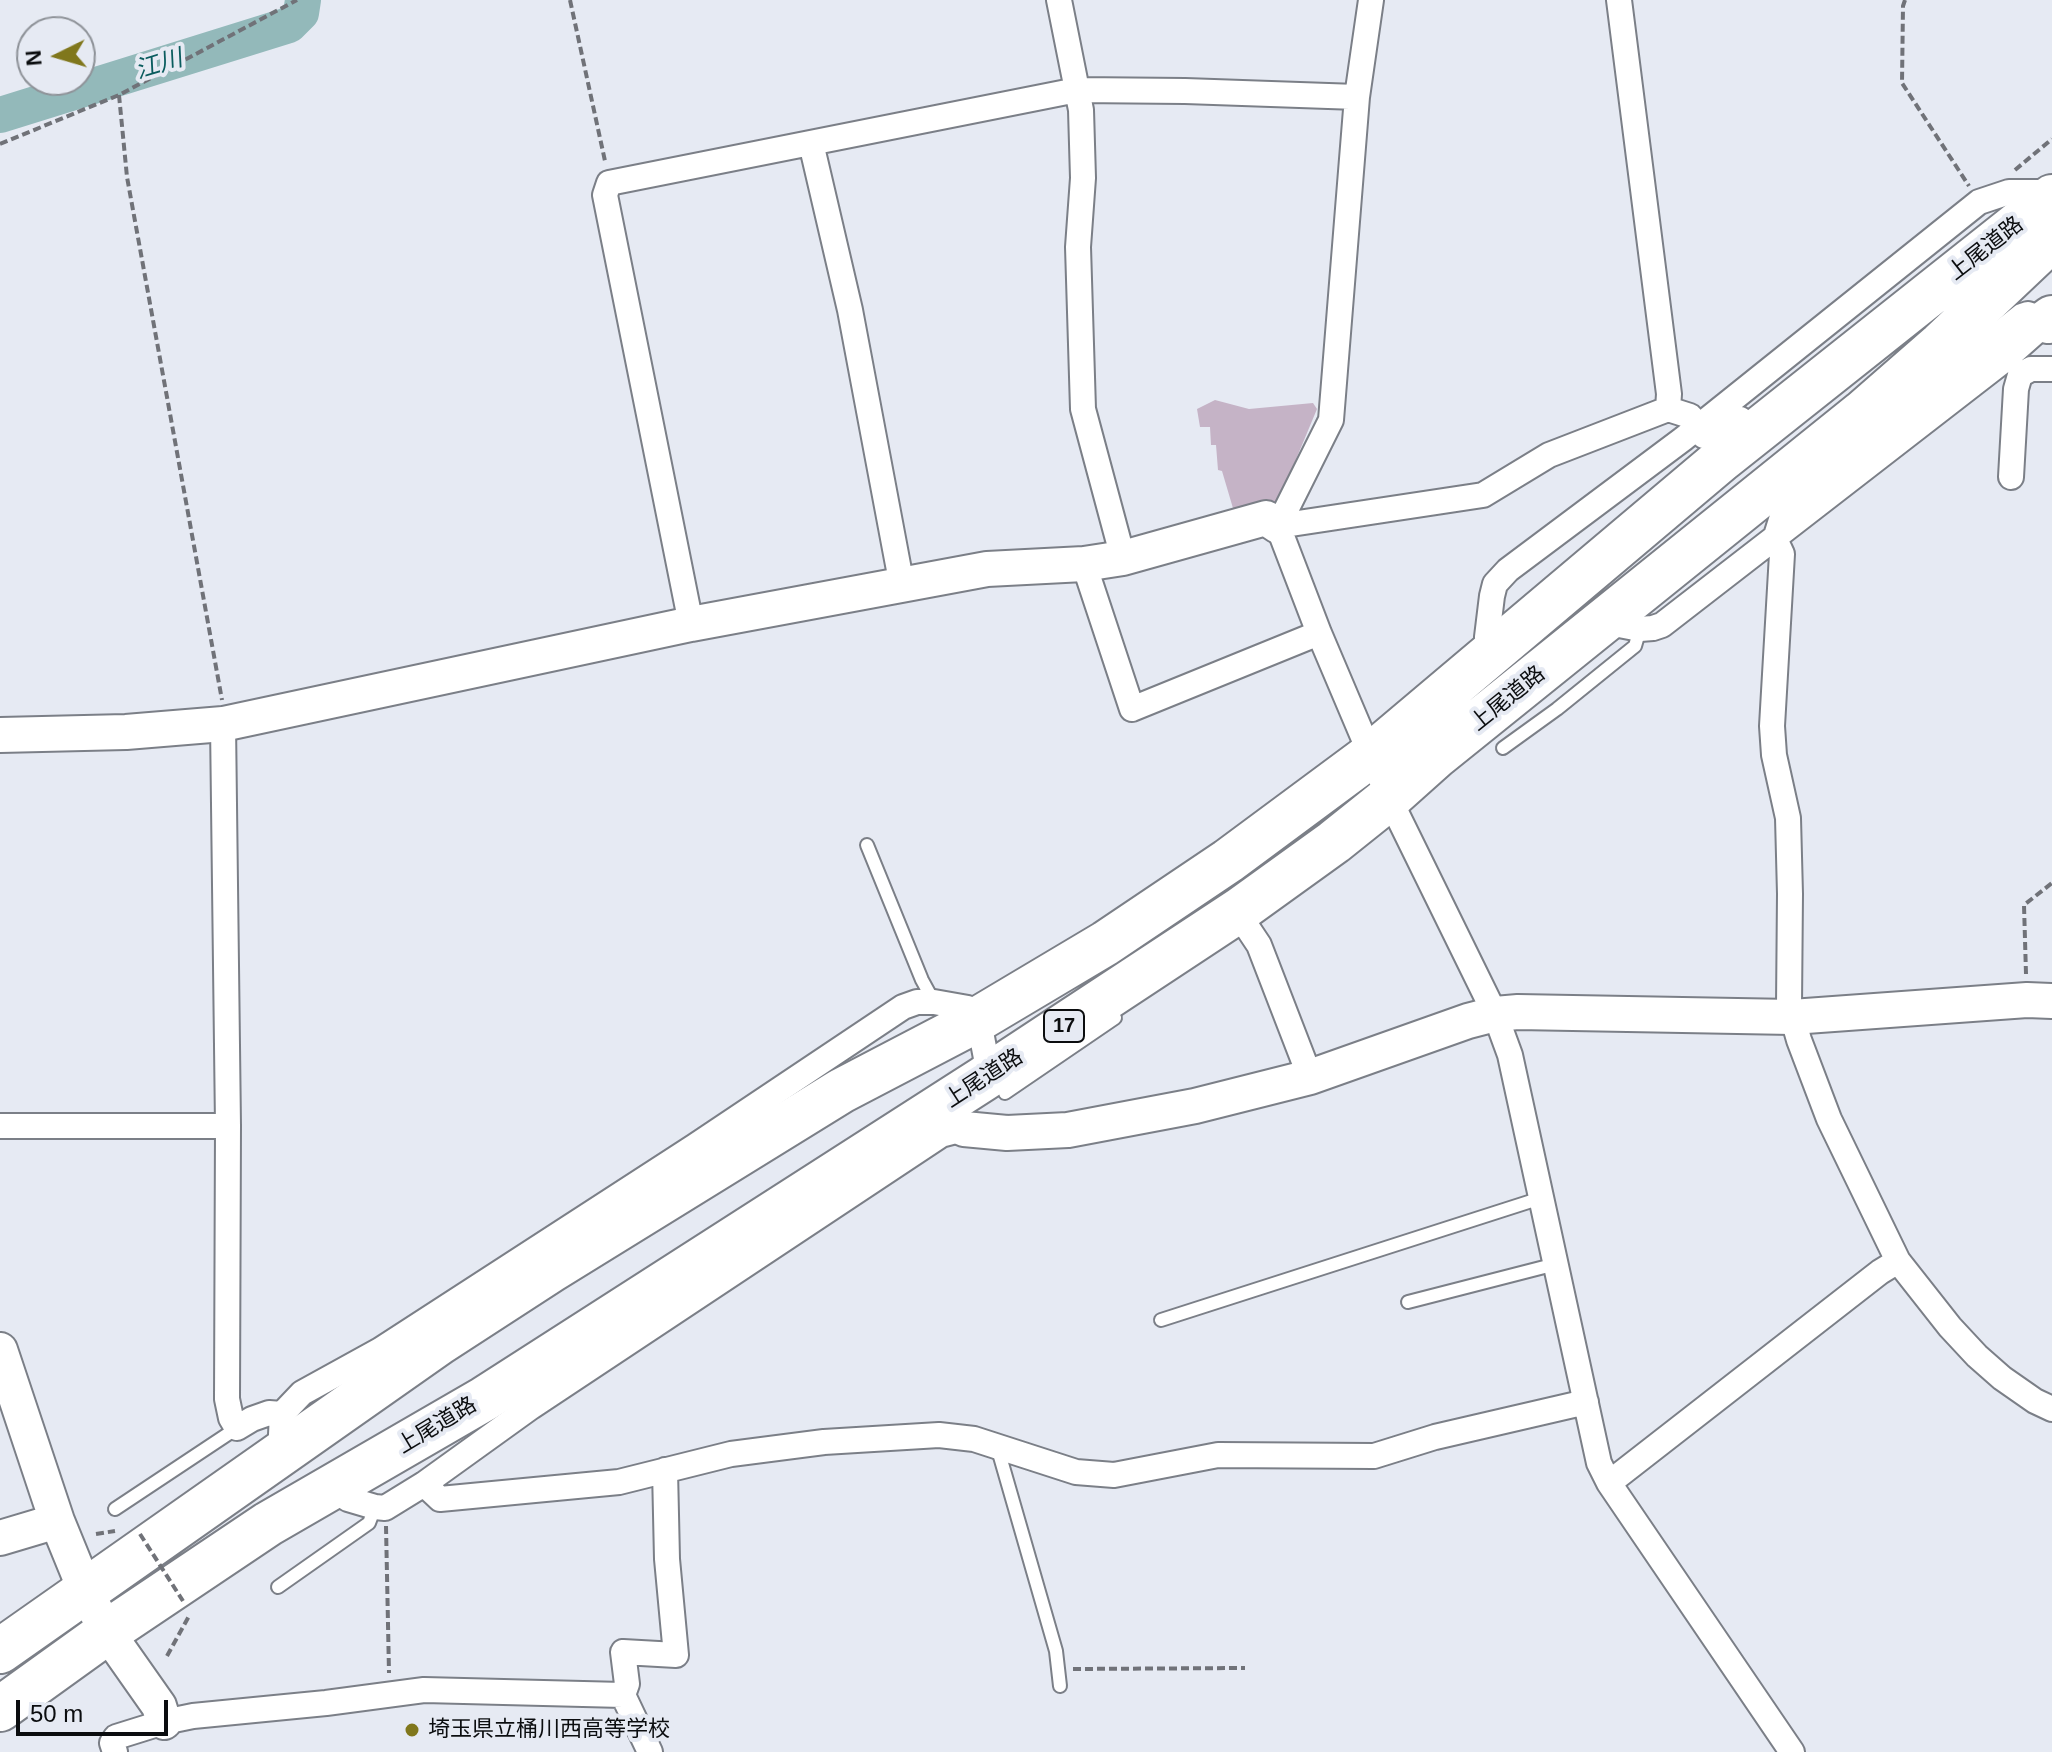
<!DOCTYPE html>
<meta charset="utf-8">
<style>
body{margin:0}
#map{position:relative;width:2052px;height:1752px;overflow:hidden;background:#e6eaf3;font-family:Helvetica,sans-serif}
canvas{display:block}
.north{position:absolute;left:16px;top:16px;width:80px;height:80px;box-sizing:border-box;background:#e6eaf3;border:2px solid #8e9298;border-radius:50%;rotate:265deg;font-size:22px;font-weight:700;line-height:32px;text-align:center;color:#0b0d0f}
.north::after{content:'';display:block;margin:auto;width:28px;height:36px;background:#80771c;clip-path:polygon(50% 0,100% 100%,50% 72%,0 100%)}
.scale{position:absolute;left:16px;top:1700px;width:152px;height:36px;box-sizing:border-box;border:4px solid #0b0d0f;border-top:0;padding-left:10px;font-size:24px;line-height:28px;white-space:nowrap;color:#0b0d0f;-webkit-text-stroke:6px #e6eaf3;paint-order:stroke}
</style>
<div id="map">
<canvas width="2052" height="1752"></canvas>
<div class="north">N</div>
<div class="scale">50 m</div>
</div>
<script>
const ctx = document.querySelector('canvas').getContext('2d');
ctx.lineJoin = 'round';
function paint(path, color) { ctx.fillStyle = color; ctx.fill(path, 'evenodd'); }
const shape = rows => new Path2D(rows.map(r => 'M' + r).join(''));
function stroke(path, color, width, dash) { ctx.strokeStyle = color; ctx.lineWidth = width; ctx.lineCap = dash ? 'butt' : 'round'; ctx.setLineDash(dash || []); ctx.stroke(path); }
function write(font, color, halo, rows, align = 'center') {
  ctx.font = font + ' Helvetica,"Noto Sans JP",sans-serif'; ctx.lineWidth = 8; ctx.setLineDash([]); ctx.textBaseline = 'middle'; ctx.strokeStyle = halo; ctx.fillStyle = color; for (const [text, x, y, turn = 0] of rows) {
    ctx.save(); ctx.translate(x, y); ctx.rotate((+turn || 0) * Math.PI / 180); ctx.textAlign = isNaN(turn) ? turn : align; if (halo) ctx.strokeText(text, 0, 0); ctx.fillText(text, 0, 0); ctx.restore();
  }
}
paint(shape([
 [1215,400,1249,409,1313,403,1317,409,1279,500,1269,506,1235,515,1222,471,1218,470,1216,445,1211,445,1210,427,1200,427,1197,409]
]), '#c5b3c6');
stroke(shape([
 [0,115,289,25,301,13,303,0]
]), '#93b9ba', 36);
const lane = shape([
 [1503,748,1557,709,1635,646,1640,629],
 [867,845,922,980,934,1002],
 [1005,1093,1115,1018],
 [1408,1302,1556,1264],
 [1161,1320,1541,1198],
 [997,1446,1056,1651,1060,1686],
 [115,1509,237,1428],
 [278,1587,369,1523,375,1507]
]);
const street = shape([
 [1059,0,1081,110,1083,178,1078,247,1083,409,1123,558],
 [1371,0,1357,97,1331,420,1278,526,1319,633,1389,798,1495,1014,1510,1055,1599,1463,1609,1483,1792,1752],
 [1619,0,1669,394,1668,409],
 [811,143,850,310,902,586],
 [2048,321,2028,314,2022,316,1798,493,1785,507,1775,539,1782,554,1772,726,1774,755,1788,818,1790,894,1789,1005,1799,1040,1829,1119,1898,1261,1950,1327,1977,1356,2002,1378,2035,1401,2052,1409],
 [2011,477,2016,389,2020,375,2031,369,2052,369],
 [1278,526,1483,495,1549,455,1668,409,1690,416,1704,436,1717,437,1740,419],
 [1084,564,1132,709,1319,633],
 [1605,620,1619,625,1640,629,1653,628,1662,625,2003,361,2048,321,2052,330],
 [691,624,605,195,609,183,1077,90,1185,91,1357,97],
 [1492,652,1488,645,1487,637,1492,596,1495,584,1508,570,1683,439,1979,202,2009,192,2052,192],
 [223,724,228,1126,227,1399,231,1418,237,1428,252,1419,269,1413,282,1414],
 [1245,924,1259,945,1310,1077],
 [0,1126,228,1126],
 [280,1455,282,1414,302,1393,380,1350,695,1146,903,1007,917,1002,934,1002,968,1008,978,1019,981,1032,986,1058,983,1079],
 [1609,1483,1880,1272,1898,1261],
 [424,1484,440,1499,619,1482,731,1454,824,1442,939,1435,974,1439,1076,1472,1114,1475,1218,1455,1374,1456,1435,1437,1586,1402],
 [332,1488,348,1499,375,1507,385,1508,424,1484,531,1407,941,1135,964,1129],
 [623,1695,627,1684,623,1652,676,1655,667,1559,665,1470],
 [115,1752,112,1743,116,1737,164,1722,193,1716,326,1703,424,1690,623,1695,650,1752]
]);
const secondary = shape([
 [0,735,126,732,223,724,691,624,987,569,1084,564,1123,558,1266,518,1278,526],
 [964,1129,1007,1133,1068,1130,1195,1106,1310,1077,1468,1021,1495,1014,1518,1012,1792,1017,2027,1000,2052,1001],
 [0,1350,57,1521,86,1592,107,1632,159,1706,164,1722],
 [0,1538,57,1521]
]);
const highway = shape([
 [2048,321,2052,318],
 [0,1651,440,1342,551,1270,841,1091,975,1021,1106,943,1228,861,1371,755,1722,459,2052,197],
 [0,1709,107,1632,268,1524,484,1399,983,1079,1241,909,1334,842,1389,798,1436,756,1862,413,1941,344,2052,239]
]);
stroke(lane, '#7b7f87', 16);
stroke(street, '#7b7f87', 28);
stroke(secondary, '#7b7f87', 38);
stroke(highway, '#7b7f87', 48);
stroke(shape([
 [570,0,605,161],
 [1905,0,1903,6,1902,83,1969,186],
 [119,95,127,177,222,700],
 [0,144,119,95,297,0],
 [2015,170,2052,139],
 [2026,974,2024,905,2052,883],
 [386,1526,389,1673],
 [96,1534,115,1531],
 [167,1656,189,1616],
 [1073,1669,1245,1668]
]), '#707278', 4, [8, 4]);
stroke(lane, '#fff', 12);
stroke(street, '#fff', 24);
stroke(secondary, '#fff', 34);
stroke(highway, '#fff', 44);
stroke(shape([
 [140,1534,183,1601]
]), '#707278', 4, [8, 4]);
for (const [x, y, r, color] of [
 [412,1730,8,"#80771c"]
]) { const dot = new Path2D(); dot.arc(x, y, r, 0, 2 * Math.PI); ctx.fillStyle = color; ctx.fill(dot); stroke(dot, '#e6eaf3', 3); }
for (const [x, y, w] of [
 [1064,1026,40]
]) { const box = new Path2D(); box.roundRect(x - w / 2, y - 16, w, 32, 6); ctx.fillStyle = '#e6eaf3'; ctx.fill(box); stroke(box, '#0b0d0f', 2); }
write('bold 20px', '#0b0d0f', null, [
 ["17",1064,1026]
]);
write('22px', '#0b0d0f', '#e6eaf3', [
 ["上尾道路",1986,249,-38],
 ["上尾道路",1508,699,-39],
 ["上尾道路",984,1079,-33],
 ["上尾道路",437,1426,-31]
]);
write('22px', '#0b0d0f', '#e6eaf3', [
 ["埼玉県立桶川西高等学校",428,1730]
], 'left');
write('italic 24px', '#0a5c5e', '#e6eaf3', [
 ["江川",159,65,-17]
]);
</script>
